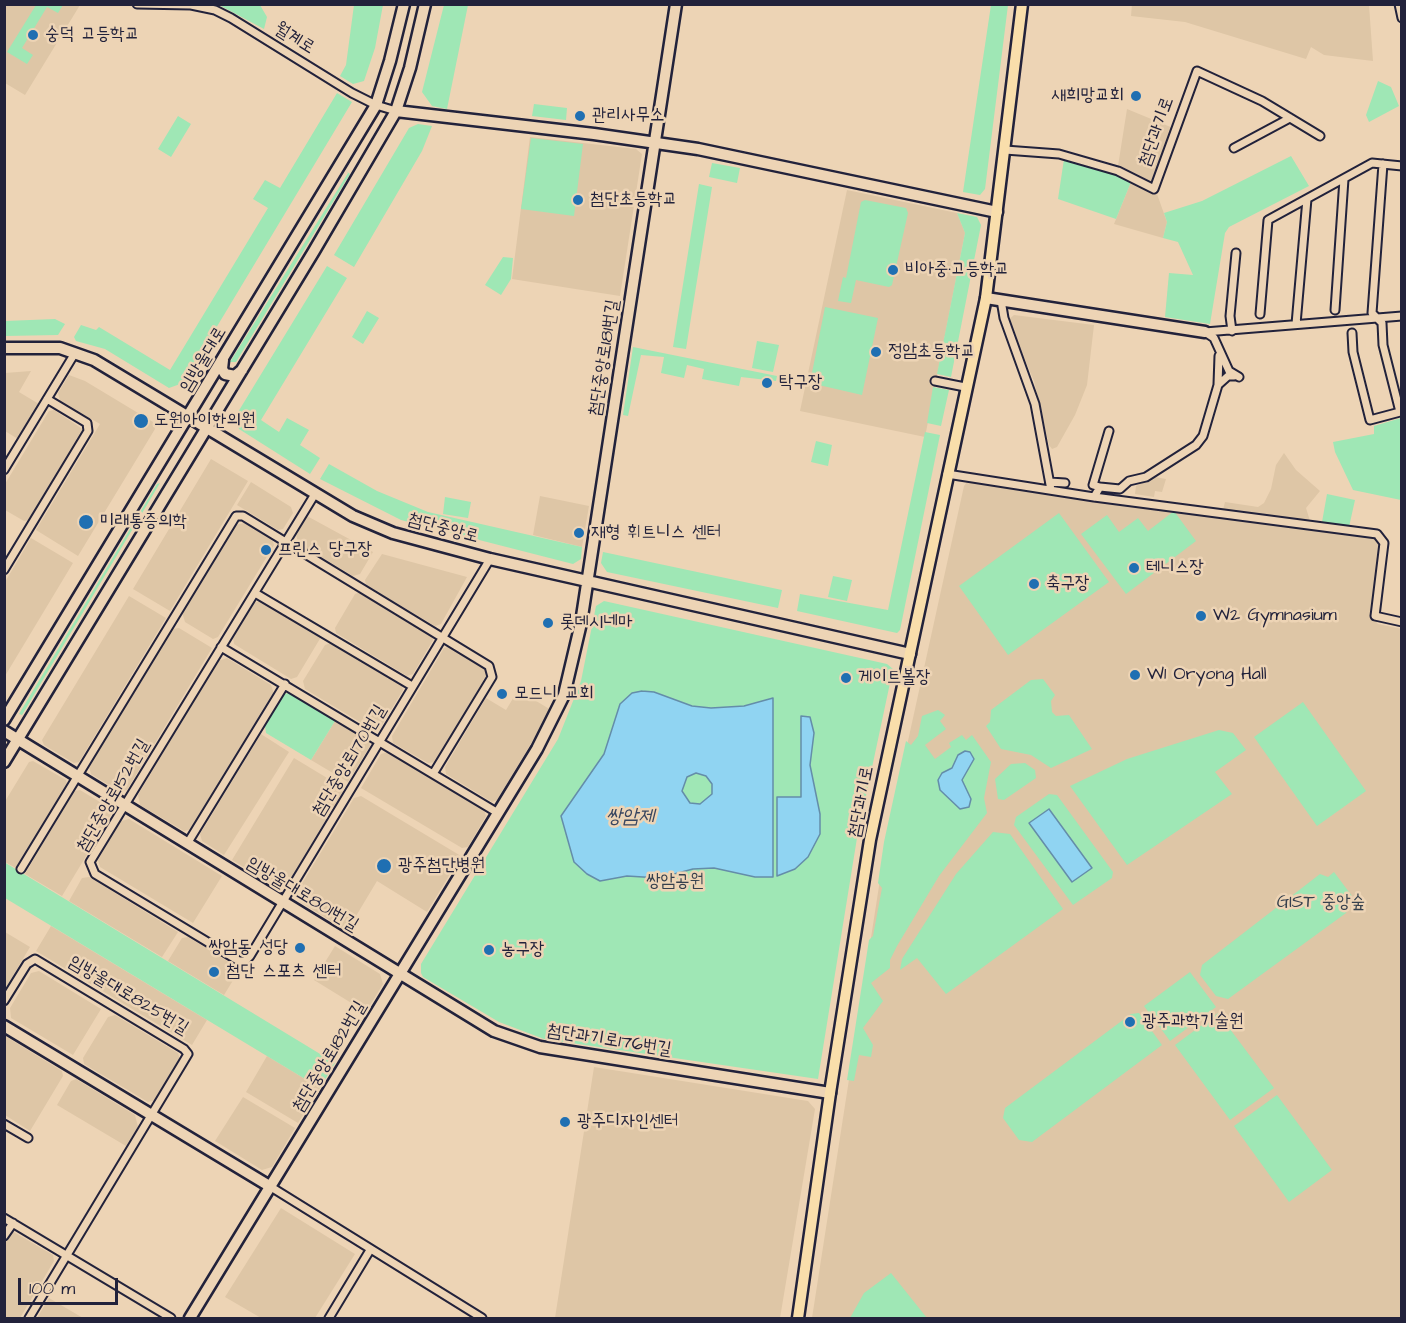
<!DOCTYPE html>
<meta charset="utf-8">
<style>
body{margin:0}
#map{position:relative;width:1406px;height:1323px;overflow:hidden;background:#edd4b5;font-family:"Architects Daughter",sans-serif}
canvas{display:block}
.frame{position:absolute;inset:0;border:6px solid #22223b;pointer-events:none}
.scale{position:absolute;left:18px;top:1278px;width:100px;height:27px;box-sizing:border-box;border:3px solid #22223b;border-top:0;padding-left:8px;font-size:18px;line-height:21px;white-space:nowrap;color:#22223b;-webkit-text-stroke:4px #edd4b5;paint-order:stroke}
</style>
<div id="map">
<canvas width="1406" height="1323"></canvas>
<div class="frame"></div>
<div class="scale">100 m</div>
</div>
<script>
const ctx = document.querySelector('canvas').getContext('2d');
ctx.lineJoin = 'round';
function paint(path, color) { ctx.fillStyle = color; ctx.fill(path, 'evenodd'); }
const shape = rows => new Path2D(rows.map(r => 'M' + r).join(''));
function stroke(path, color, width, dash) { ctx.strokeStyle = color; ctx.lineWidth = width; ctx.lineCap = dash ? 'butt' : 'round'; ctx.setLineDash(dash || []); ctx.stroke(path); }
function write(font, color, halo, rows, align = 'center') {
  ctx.font = font + ' "Architects Daughter","Poor Story",sans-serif'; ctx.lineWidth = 5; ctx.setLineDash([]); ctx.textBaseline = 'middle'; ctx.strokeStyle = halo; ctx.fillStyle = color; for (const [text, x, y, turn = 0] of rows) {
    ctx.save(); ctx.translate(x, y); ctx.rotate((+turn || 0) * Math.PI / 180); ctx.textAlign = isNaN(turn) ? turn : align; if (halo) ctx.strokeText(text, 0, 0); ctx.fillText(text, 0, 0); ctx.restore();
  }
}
paint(shape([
 [1132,4,1369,5,1373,61,1324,55,1311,47,1306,59,1185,22,1131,16],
 [4,5,80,5,25,95,5,83],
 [1127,109,1173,128,1154,181,1151,184,1118,166],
 [530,137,636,149,642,154,620,296,512,279],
 [1131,182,1157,194,1167,222,1163,238,1114,224],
 [847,190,957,213,965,233,925,437,800,411],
 [1014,315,1094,325,1087,385,1075,415,1057,447,1052,449,1049,445,1034,381,1008,320],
 [31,371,19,392,39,404,18,439,5,431,5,373],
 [69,375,85,381,153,422,155,429,78,556,36,530,100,424,60,401,58,393],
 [54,410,84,430,29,520,24,521,5,510,5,484,49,411],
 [1284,453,1296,470,1320,491,1306,508,1310,521,1223,510,1225,502,1258,507,1264,503,1271,489,1276,465],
 [211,459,248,481,170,611,133,589],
 [1155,477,1166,479,1162,492,1155,491,1154,497,1135,494,1136,486],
 [251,482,291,507,293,513,283,529,278,530,237,505],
 [967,482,1376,536,1382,542,1373,617,1378,624,1402,629,1401,1318,812,1318,886,841,964,486],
 [540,496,589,506,582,547,533,535],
 [307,516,373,552,360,574,353,576,298,543,296,534],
 [244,523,272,539,274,545,218,637,213,639,185,622,182,612,235,525],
 [31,538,73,563,5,676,5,582],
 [382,554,467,577,441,624,435,626,366,585,365,580],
 [361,592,432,635,433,640,413,674,407,676,336,633,335,628,355,594],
 [129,596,166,618,79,762,74,763,44,745,42,740],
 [261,601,321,637,297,677,291,679,234,644,233,638,253,603],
 [179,628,212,648,127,790,120,792,91,774,89,767,172,629],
 [331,643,402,685,403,690,379,730,375,731,305,689,303,681,325,645],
 [449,647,486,668,487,674,435,762,428,763,393,743,392,736,444,648],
 [227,658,271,685,274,694,192,829,184,831,140,805,138,795,218,661],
 [518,690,551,710,497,800,492,802,446,774,445,767,486,698,506,710],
 [335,721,369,741,370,746,348,782,311,760],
 [261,734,289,752,224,855,202,841,200,834],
 [388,752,484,810,486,816,468,847,462,848,361,788,381,754],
 [294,758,342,787,343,791,286,886,278,888,232,860],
 [33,761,66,780,67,784,16,868,5,862,4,803,29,762],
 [80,790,110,808,112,813,62,896,25,874,74,791],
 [361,796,461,856,427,912,377,881,347,931,300,902,298,890,354,798],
 [129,819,222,876,193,923,100,867,98,860,121,821],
 [89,877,178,932,162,957,69,901,82,878],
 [51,926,207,1020,192,1045,36,951],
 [5,932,30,947,5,989],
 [188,937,240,969,224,995,168,961,182,938],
 [335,946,380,974,383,984,366,1012,314,980],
 [39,971,101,1009,73,1055,11,1018,10,1008,31,973],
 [115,1015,178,1053,180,1060,156,1100,148,1102,84,1064,83,1058,108,1017],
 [5,1036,62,1071,63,1076,30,1131,5,1115],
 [267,1056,320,1088,298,1123,246,1092],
 [594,1067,808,1101,815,1109,780,1318,555,1318],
 [76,1079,135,1115,138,1127,126,1146,57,1105,71,1081],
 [243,1097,295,1128,272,1167,262,1170,215,1141],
 [281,1208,355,1254,315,1318,261,1318,225,1297],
 [12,1231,53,1255,54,1261,20,1318,5,1318,5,1243],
 [49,1298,83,1318,37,1318]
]), '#dec6a6');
paint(shape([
 [36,5,63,5,58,13,47,7,22,48,33,55,27,64,7,52],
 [219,5,260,5,267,17,264,29],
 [354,5,383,5,375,48,364,81,353,84,340,76,346,65],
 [444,5,468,5,447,109,432,106,422,92],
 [991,5,1008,5,985,189,980,195,963,192],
 [1378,81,1391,87,1399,106,1369,122,1366,115],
 [337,93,352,102,183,383,169,388,105,349,76,341,74,337,81,325,96,330,99,327,170,370,268,208,253,199,265,180,280,188],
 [534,104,567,108,566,120,532,116],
 [178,116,191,124,171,157,158,149],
 [418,124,432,126,422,151,354,267,334,255,409,128],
 [531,138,583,144,574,216,521,209],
 [1291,156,1309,186,1229,227,1225,233,1210,324,1165,317,1169,273,1193,275,1178,242,1163,238,1167,222,1164,213,1202,201],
 [1064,159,1114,174,1131,182,1116,219,1058,199],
 [712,163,740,168,737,183,709,177],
 [346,171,350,174,236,362,230,362,348,173],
 [699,184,712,187,686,349,673,347],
 [865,200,906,208,908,213,892,285,889,287,856,280,851,303,838,301,843,277,846,278,861,202],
 [957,213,977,217,981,225,951,377,937,374,965,233],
 [503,257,513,258,511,279,501,295,485,285],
 [327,266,347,278,261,420,279,432,287,418,309,430,300,445,320,458,310,474,239,429,235,417],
 [825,307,878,318,862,395,810,383],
 [367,311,379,318,363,344,352,337],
 [55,319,65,324,58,335,5,336,5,321],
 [757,341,779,345,773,372,752,368],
 [633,347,777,376,776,381,741,377,739,386,702,379,704,369,687,365,684,378,661,373,664,357,641,355,628,416,623,415],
 [933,387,949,390,941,426,927,423],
 [1401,418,1401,500,1353,490,1335,452,1333,442,1374,434,1374,426],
 [925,432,940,435,900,630,897,633,797,611,800,594,888,610],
 [816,441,832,445,828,466,811,462],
 [329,464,377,491,428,512,582,547,581,559,573,564,401,520,320,479],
 [160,483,22,715,19,714,157,484],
 [1327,494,1355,500,1349,527,1322,522],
 [445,497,471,502,468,518,443,514],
 [1174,511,1196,541,1126,594,1081,534,1107,515,1119,532,1138,518,1148,531],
 [1059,513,1109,582,1008,655,959,586],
 [603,552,782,590,778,608,607,572,601,563],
 [833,576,852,580,847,601,828,597],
 [604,601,887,664,893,669,857,838,818,1079,544,1039,499,1022,423,977,421,973,421,964,558,739,581,681,596,606],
 [1043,679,1055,695,1051,701,1052,712,1056,716,1069,715,1092,749,1051,768,1031,755,1001,749,986,726,990,722,991,710,1031,680],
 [289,693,335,721,311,760,266,733,265,726,284,694],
 [1303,702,1366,791,1317,826,1254,737],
 [938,710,945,715,940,721,946,729,925,745,935,759,951,747,949,743,962,735,966,740,972,735,991,762,984,798,987,813,939,876,897,946,890,960,890,968,871,983,883,1001,863,1028,873,1045,871,1057,859,1055,854,1081,847,1080,869,940,873,936,882,888,878,883,884,842,906,741,911,745,918,736,922,716],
 [1219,730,1233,733,1246,750,1215,772,1232,794,1127,865,1070,786,1127,759],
 [1025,763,1035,770,1036,778,1004,800,998,799,995,779,1011,764],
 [1049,794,1057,795,1113,872,1112,878,1073,905,1014,825,1016,817],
 [993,832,1010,834,1063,909,946,994,917,958,900,970,902,959,956,874],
 [4,862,335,1063,320,1088,5,898],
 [1334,872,1352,896,1346,913,1228,999,1216,996,1200,975,1202,965,1320,874,1328,877],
 [1190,972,1216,1007,1170,1041,1144,1006],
 [1139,1013,1162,1045,1032,1142,1019,1140,1003,1118,1005,1108,1131,1014],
 [1218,1013,1274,1088,1230,1120,1175,1045],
 [1277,1095,1332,1170,1289,1202,1234,1126],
 [891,1273,927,1318,850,1318,864,1293]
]), '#9fe7b5');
const water = shape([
 [642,691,654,692,692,706,711,708,744,706,773,698,773,877,755,877,714,868,693,869,659,878,627,876,600,881,587,874,574,862,561,816,604,754,620,704,632,693,642,691],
 [696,773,706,776,712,784,712,794,700,804,690,803,682,791,687,777,696,773],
 [801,716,810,717,814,733,810,765,820,814,820,834,808,857,795,869,777,876,777,797,801,797,801,716],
 [965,751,970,752,974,759,962,780,971,799,969,807,960,809,940,790,938,780,942,773,952,768,958,755,965,751],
 [1049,809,1092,868,1072,882,1029,823,1049,809]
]);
paint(water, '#90d4f2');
stroke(water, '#648da9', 1.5);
const street = shape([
 [137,4,191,5,215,10,231,18,352,93,376,105,396,111],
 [1399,4,1402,18],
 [1234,148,1290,118],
 [1005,150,1059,154,1118,171,1154,189,1197,71,1262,101,1320,136],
 [1001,300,1004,318,1035,404,1051,490],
 [1335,310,1344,179],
 [1260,314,1268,220,1372,163,1402,166],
 [1296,324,1307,199],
 [1232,331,1230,316,1236,253],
 [1205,332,1402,316],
 [1205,332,1214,338,1229,371,1239,377],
 [1352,333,1353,352,1370,420,1400,412,1383,345,1382,323,1372,313,1383,164],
 [935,381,965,387],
 [1218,384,1219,356],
 [4,470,75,353],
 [947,474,1094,497,1377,534,1384,543,1375,616,1402,622],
 [1050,482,1065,483],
 [1100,487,1093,485,1109,431],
 [315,494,90,862,95,874,239,961,245,961,250,956,490,559],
 [1094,497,1100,487,1120,489,1129,481,1146,477,1196,445,1203,436,1218,385,1228,376,1234,376],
 [4,570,88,431,87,423,47,399],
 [255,593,412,686],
 [221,647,498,813],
 [187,844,285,684],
 [21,869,236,516,243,516,489,666,492,677,433,774],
 [4,1001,27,964,35,959,184,1049,188,1054,29,1318],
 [4,1124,28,1138],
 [271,1187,482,1318],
 [4,1218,171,1318],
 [4,1236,13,1223],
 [329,1318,370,1250]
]);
const secondary = shape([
 [396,111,594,134,698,149,997,212],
 [986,298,1205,332],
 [4,348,60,348,94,360,353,516,393,533,490,559,910,654],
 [223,360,222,369,225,374,235,376,242,370],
 [4,720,376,105,390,61,404,4],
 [4,731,494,1031,540,1047,830,1093],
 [4,762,314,251,396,111,410,68,425,4],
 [4,1026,271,1187],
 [190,1318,537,749,564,695,581,623,676,4]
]);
const primary = shape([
 [798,1318,830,1093,870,840,986,298,1022,4]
]);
stroke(street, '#22223b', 11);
stroke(secondary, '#22223b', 15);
stroke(primary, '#22223b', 15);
stroke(street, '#edd4b5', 7);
stroke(secondary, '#edd4b5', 10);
stroke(primary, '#f9deab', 10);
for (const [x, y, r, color] of [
 [33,35,6,"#1f6fb2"],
 [1136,96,6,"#1f6fb2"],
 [580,116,6,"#1f6fb2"],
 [578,200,6,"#1f6fb2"],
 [893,270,6,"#1f6fb2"],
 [876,352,6,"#1f6fb2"],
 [767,383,6,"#1f6fb2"],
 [141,421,8,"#1f6fb2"],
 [86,522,8,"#1f6fb2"],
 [579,533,6,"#1f6fb2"],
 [266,550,6,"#1f6fb2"],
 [1134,568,6,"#1f6fb2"],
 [1034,584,6,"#1f6fb2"],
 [1201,616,6,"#1f6fb2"],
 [548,623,6,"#1f6fb2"],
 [1135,675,6,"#1f6fb2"],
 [846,678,6,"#1f6fb2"],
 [502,694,6,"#1f6fb2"],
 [384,866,8,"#1f6fb2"],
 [300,948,6,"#1f6fb2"],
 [489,950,6,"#1f6fb2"],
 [214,972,6,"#1f6fb2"],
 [1130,1022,6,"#1f6fb2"],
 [565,1122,6,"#1f6fb2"]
]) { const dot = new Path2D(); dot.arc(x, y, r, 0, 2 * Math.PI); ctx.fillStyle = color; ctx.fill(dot); stroke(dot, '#edd4b5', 2); }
write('18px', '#22223b', '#edd4b5', [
 ["숭덕 고등학교",45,35],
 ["새희망교회",1124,96,"right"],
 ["관리사무소",592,116],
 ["첨단초등학교",590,200],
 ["비아중·고등학교",905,270],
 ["정암초등학교",888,352],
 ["탁구장",779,383],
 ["도원아이한의원",154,421],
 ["미래통증의학",100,522],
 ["재형 휘트니스 센터",591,533],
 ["프린스 당구장",278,550],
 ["테니스장",1146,568],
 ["축구장",1046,584],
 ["W2 Gymnasium",1213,616],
 ["롯데시네마",560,623],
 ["W1 Oryong Hall",1147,675],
 ["게이트볼장",858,678],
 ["모드니 교회",514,694],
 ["광주첨단병원",398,866],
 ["쌍암동 성당",288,948,"right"],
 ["농구장",501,950],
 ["첨단 스포츠 센터",226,972],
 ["광주과학기술원",1142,1022],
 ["광주디자인센터",577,1122]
], 'left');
write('18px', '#22223b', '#edd4b5', [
 ["월계로",294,39,32],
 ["첨단과기로",1157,132,-70],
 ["첨단중앙로181번길",605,358,-81],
 ["임방울대로",204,360,-59],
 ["첨단중앙로",443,529,15],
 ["첨단중앙로170번길",350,761,-59],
 ["첨단중앙로152번길",114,796,-60],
 ["첨단과기로",862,802,-79],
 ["임방울대로801번길",302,895,31],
 ["임방울대로825번길",128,996,31],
 ["첨단과기로176번길",609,1041,9],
 ["첨단중앙로182번길",330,1057,-59]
]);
write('18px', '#35404d', '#edd4b5', [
 ["쌍암공원",675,882],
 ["GIST 중앙숲",1321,903]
]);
write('italic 20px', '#384660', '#edd4b5', [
 ["쌍암제",630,818]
]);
</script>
